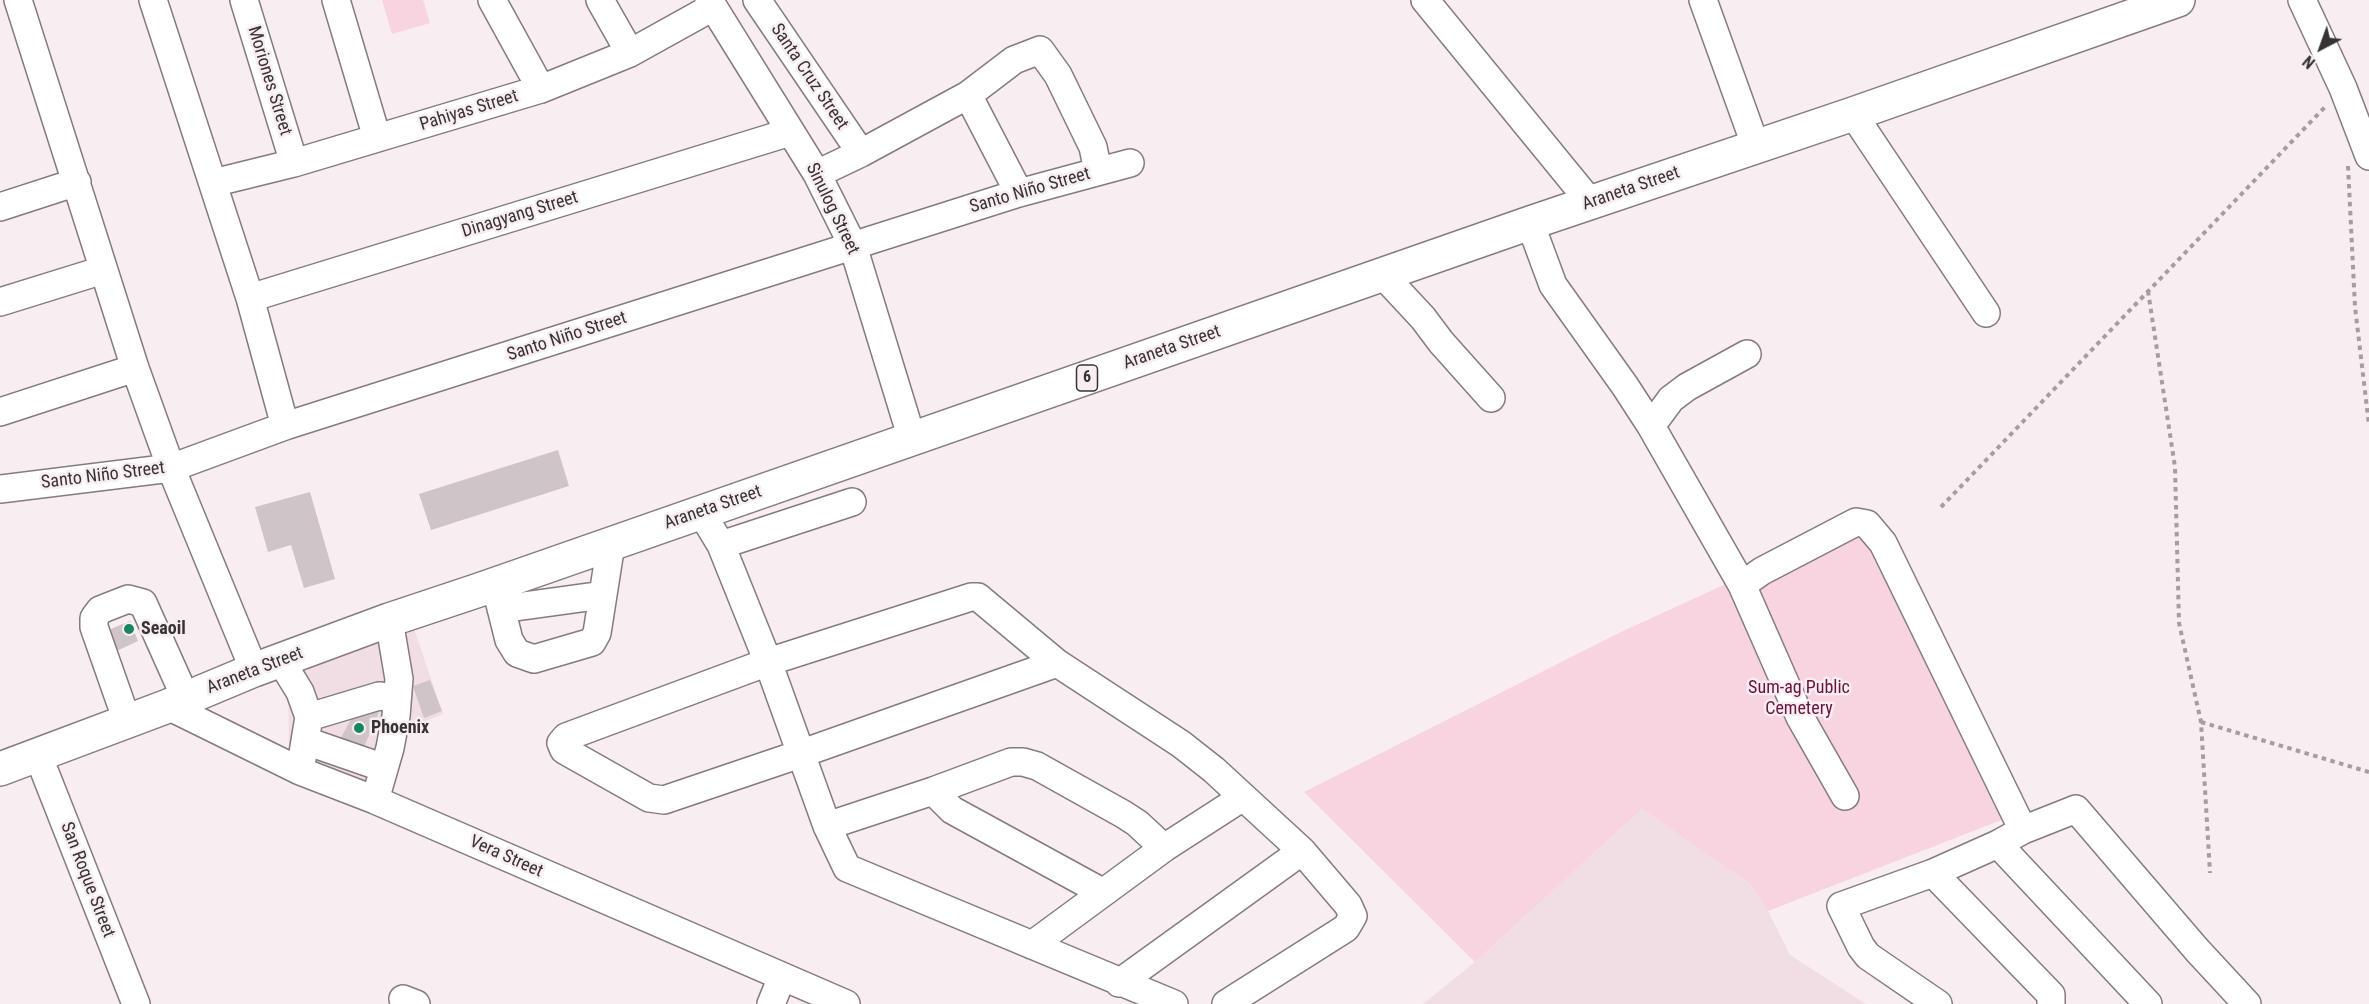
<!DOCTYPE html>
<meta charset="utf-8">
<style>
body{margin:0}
#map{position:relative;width:2369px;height:1004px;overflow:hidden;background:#f8edf1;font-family:"Roboto Condensed",sans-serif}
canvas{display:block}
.north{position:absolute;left:2291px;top:18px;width:60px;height:60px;-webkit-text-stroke:4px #f8edf1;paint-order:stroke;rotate:221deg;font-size:16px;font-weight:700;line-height:24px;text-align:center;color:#373335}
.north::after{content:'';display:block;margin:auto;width:21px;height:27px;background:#373335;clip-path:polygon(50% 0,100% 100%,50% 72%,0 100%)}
</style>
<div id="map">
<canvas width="2369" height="1004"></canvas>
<div class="north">N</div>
</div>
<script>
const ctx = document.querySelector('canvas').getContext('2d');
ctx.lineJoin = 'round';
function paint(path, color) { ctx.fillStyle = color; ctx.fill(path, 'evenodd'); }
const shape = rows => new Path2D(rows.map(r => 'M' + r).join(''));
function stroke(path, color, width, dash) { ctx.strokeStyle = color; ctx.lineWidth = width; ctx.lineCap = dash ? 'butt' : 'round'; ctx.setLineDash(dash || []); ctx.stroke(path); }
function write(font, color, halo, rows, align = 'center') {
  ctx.font = font + ' "Roboto Condensed",sans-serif'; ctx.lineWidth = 5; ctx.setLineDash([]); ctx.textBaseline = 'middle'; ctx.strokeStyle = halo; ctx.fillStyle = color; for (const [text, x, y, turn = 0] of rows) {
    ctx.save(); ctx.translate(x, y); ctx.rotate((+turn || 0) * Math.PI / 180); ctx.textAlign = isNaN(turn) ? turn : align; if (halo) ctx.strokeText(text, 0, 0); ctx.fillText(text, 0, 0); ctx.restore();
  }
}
paint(shape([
 [413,626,443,714,411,727,386,795,289,753,288,676],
 [1642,809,1750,884,1768,911,1790,955,1866,1004,1423,1004,1475,962]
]), '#f1dee4');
paint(shape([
 [382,0,423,0,430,23,392,34],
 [1857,524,2004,819,1768,911,1750,884,1642,809,1475,962,1304,792,1621,632]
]), '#f8d3e0');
paint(shape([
 [558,450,569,486,431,530,419,494],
 [310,492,335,579,304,588,291,545,268,552,255,507],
 [130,621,138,641,110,654,101,633],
 [430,680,442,711,424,718,413,686],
 [373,692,379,712,361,754,338,743,356,710]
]), '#cfc4c8');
const minor = shape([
 [18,0,135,368,171,468,254,670],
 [153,0,250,298,285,426],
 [244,0,294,163],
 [336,0,377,138],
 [492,0,541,89],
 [600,0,630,53],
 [709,0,817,174,853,246,912,439],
 [757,0,861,153],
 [1425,0,1591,203],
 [1703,0,1756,147],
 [2302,0,2343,88,2369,156],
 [968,95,1019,193],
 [1853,114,1986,313],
 [817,174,861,153,968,95,1014,60,1040,50,1058,75,1093,147,1098,171],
 [213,183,294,163,541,89,630,53,713,7],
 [0,207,77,182],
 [1530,223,1553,285,1625,386,1651,426,1742,585,1800,717,1845,796],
 [1383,275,1423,318,1441,342,1491,398],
 [250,298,790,132],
 [0,302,103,270],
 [0,412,135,368],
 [1651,426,1671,399,1687,387,1747,354],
 [0,489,171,468,285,426,1019,193,1130,163],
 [701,512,721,545,768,662,827,826,847,868,1174,1004],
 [721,545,852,502],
 [495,584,509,640,517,653,534,659,592,642,597,633,611,544],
 [1742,585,1762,571,1856,522,1867,524,1883,543,2023,830],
 [501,609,603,595],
 [281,661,300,692,309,717,300,771],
 [1057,663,800,754,664,800,649,798,564,750,561,743,566,737,768,662,971,597,978,597,1057,663,1181,744,1214,770,1302,851,1348,905,1353,916,1346,928,1226,1004],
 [168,706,300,771,375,800,846,1004],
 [309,717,379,696,397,698],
 [127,721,94,627,94,618,100,610,128,599,143,603,186,699],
 [306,741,384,768],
 [38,755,136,1004],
 [933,791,952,810,1102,892],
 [375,800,390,748,396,716,399,679,389,620],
 [827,826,933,791,1011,762,1023,762,1037,766,1123,814,1137,823,1164,848],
 [1998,844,2148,1004],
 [1933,873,2051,995,2051,1004],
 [1032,945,1164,848,1243,797],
 [1119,983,1302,851],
 [403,999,416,1004],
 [771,1004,782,977],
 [1938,1004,1868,956,1861,947,1841,906,1933,873,1998,844,2023,830,2076,809,2197,950,2247,1004]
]);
const highway = shape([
 [0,769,168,706,254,670,389,620,479,590,1530,223,1853,114,2178,0]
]);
stroke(minor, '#857b7e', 30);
stroke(highway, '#857b7e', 36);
stroke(shape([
 [2348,166,2355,307,2369,425],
 [2148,291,2175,467,2179,623,2201,722,2210,873],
 [1941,507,2326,106],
 [2201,722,2369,772]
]), '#a59da0', 4, [4.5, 4.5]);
stroke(minor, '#fff', 27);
stroke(highway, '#fff', 33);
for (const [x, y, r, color] of [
 [129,629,6,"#168562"],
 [359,728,6,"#168562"]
]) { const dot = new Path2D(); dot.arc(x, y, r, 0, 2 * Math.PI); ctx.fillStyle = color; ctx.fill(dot); stroke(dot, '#f8edf1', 2); }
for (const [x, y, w] of [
 [1087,378,21]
]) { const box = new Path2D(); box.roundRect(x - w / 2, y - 13, w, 26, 4.5); ctx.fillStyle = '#f8edf1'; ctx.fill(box); stroke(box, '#373335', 1.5); }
write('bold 16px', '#373335', null, [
 ["6",1087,378]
]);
write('18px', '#373335', '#f8edf1', [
 ["Santa Cruz Street",809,77,56],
 ["Moriones Street",269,81,73],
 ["Pahiyas Street",469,111,-17],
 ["Araneta Street",1631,189,-19],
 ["Santo Niño Street",1030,191,-16],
 ["Sinulog Street",832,209,64],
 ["Dinagyang Street",520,215,-17],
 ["Santo Niño Street",567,337,-18],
 ["Araneta Street",1172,348,-19],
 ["Santo Niño Street",103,476,-7],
 ["Araneta Street",713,508,-19],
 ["Araneta Street",255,671,-21],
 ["Vera Street",506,857,24],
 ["San Roque Street",87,880,69]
]);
write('bold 18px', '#373335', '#f8edf1', [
 ["Seaoil",141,629],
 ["Phoenix",371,728]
], 'left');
write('18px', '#68133d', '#f8edf1', [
 ["Sum-ag Public",1799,688],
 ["Cemetery",1799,709]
]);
</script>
